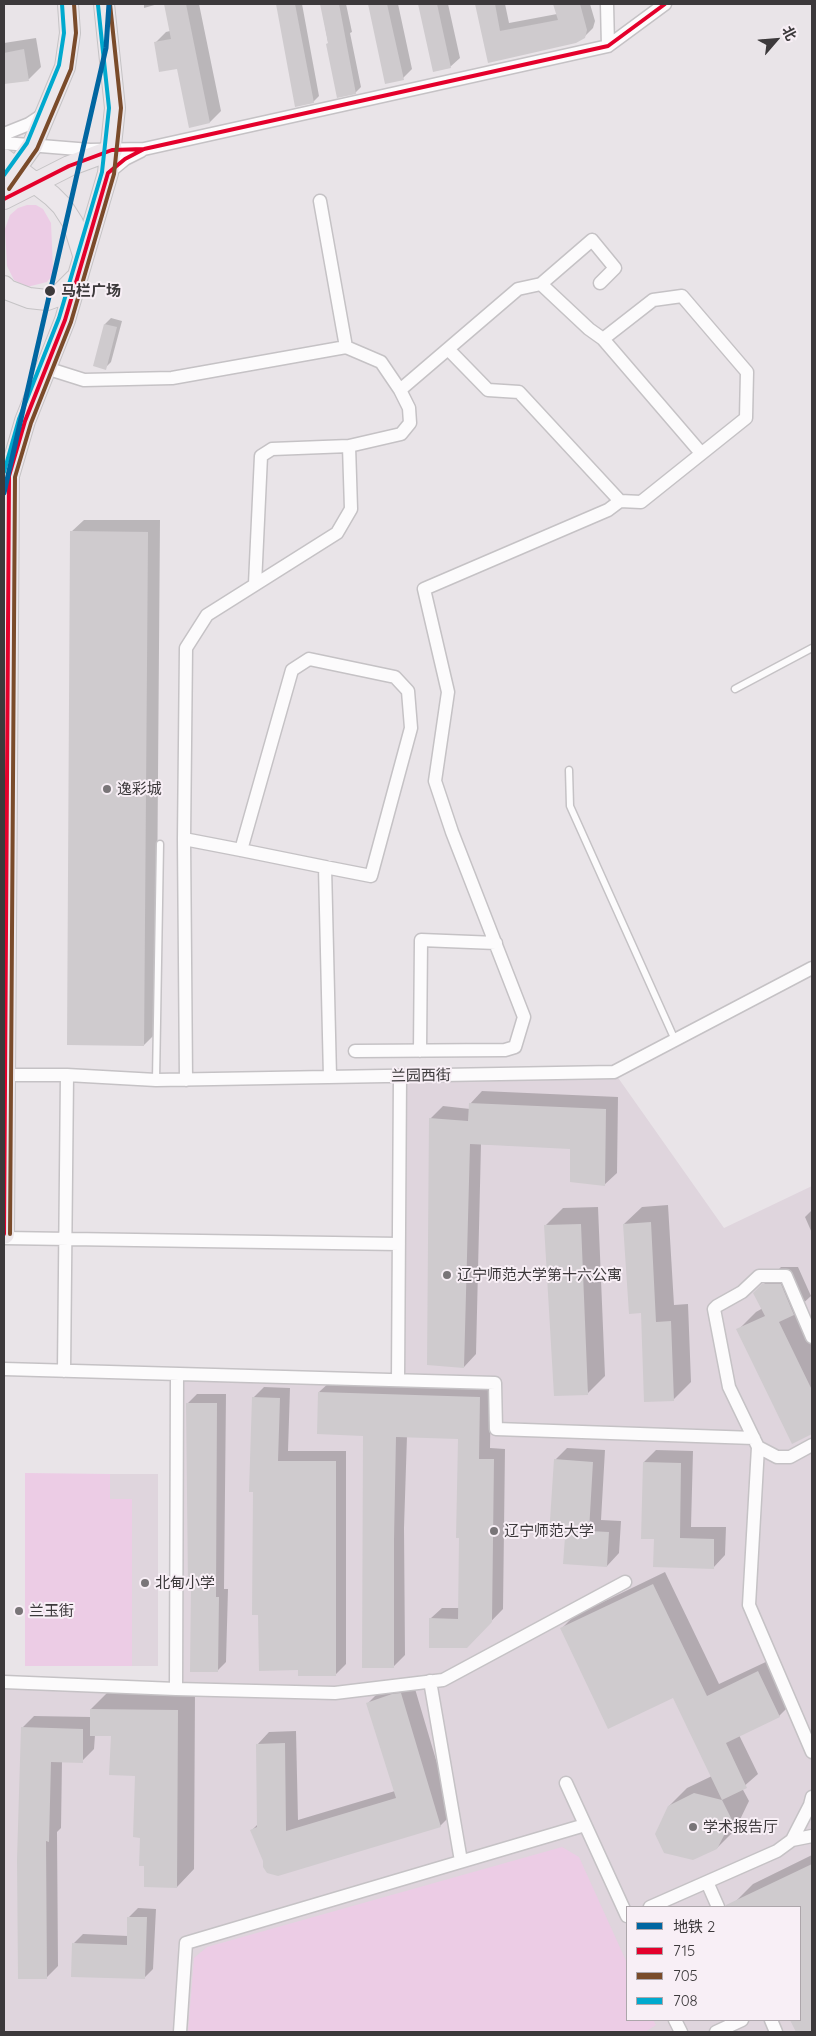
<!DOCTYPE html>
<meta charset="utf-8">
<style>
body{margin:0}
#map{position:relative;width:816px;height:2036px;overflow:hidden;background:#e9e4e8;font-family:Quicksand,"Noto Sans SC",sans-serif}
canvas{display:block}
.frame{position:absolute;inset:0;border:5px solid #3c393b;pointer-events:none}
.legend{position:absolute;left:626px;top:1906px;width:175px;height:115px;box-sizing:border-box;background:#f8eff6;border:1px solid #ada6ab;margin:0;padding:6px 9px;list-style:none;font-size:15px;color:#3c393b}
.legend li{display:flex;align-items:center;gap:10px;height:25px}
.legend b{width:25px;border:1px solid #ada6ab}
.north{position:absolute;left:751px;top:15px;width:50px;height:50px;-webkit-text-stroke:4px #f8eff6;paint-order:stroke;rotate:63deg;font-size:14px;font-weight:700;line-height:20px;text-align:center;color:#3c393b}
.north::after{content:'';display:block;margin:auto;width:18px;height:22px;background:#3c393b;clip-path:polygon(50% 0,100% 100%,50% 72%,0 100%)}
</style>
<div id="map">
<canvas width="816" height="2036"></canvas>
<div class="frame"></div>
<ul class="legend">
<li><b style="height:6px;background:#0066a1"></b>地铁 2</li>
<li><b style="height:6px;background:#e4002b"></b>715</li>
<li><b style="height:6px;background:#7a4b2a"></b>705</li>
<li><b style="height:6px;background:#00a9ce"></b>708</li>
</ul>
<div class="north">北</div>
</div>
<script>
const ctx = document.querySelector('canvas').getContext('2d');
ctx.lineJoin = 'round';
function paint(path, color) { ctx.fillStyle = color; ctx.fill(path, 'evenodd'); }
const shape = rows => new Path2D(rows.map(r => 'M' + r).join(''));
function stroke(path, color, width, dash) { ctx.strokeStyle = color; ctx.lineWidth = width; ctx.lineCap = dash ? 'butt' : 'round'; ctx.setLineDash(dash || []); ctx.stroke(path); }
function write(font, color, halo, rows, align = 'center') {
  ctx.font = font + ' Quicksand,"Noto Sans SC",sans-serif'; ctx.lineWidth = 4; ctx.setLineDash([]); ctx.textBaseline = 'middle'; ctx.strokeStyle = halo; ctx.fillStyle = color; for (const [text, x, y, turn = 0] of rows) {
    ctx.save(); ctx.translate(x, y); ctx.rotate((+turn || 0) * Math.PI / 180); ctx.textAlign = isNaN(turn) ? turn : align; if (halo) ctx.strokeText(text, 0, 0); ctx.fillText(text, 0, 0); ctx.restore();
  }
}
paint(shape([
 [614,1072,724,1228,812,1186,812,2032,4,2032,4,1682,176,1689,177,1374,398,1380,400,1076],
 [627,1907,800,1907,800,2020,627,2020],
 [110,1474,158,1474,158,1666,132,1666,132,1499,110,1499]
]), '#dfd5dd');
paint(shape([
 [27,205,36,205,43,209,51,223,53,270,51,277,47,282,27,287,14,280,7,266,5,229,10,215,18,208],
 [25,1473,110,1474,110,1499,132,1499,132,1666,25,1666],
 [562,1847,579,1857,627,1963,627,2020,653,2020,656,2025,645,2032,188,2032,194,1958,207,1947]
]), '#eccce5');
paint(shape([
 [144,4,158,4,144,8],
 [165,4,199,4,221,111,210,122,190,126,178,67,155,43,166,32,170,31],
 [277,4,302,4,319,96,313,102,296,106],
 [321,4,346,4,352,32,350,33,361,87,355,93,338,96],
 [369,4,398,4,412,69,403,78,386,82],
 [419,4,448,4,460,58,450,67,434,70],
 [477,4,505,4,509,23,557,14,554,4,590,4,595,21,593,28,584,37,489,61],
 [36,38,41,67,29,79,4,83,4,43],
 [111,318,122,321,111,362,105,368,94,365,105,324],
 [84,520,160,520,156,1033,144,1045,71,532],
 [482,1091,618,1097,617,1173,604,1185,571,1148,481,1144,476,1354,464,1367,430,1119,443,1106,470,1109,470,1104],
 [668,1205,674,1305,688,1304,691,1382,673,1400,624,1224,642,1207],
 [598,1207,605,1376,588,1393,545,1226,563,1208],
 [812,1210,812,1233,805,1217],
 [781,1267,798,1267,811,1296,798,1308,812,1337,812,1432,793,1442,738,1330,756,1312,763,1308,755,1293],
 [331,1381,491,1386,490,1448,505,1449,503,1609,466,1647,430,1619,442,1608,459,1608,459,1438,407,1436,404,1528,405,1655,393,1667,365,1435,319,1392],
 [264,1387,290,1388,288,1451,346,1451,346,1664,335,1675,253,1398],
 [197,1394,226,1394,224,1589,228,1589,226,1662,217,1671,192,1586,188,1403],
 [567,1448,605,1450,601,1520,621,1521,619,1553,607,1566,566,1536,555,1460],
 [656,1450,693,1451,691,1527,726,1527,725,1555,713,1568,655,1538,644,1462],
 [665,1572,719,1684,770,1660,791,1704,779,1716,739,1735,758,1774,742,1788,749,1801,735,1830,717,1848,669,1806,687,1788,712,1776,674,1696,562,1628,574,1616],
 [413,1682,452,1814,440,1826,264,1861,252,1830,258,1824,257,1745,269,1732,296,1731,298,1820,395,1791,368,1703,380,1691],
 [108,1692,195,1693,194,1869,177,1887,145,1864,136,1775,112,1735,95,1735,94,1749,82,1761,62,1761,61,1828,57,1832,58,1966,46,1978,22,1728,34,1716,91,1717,91,1709],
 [812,1855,812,2032,798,2032,792,2020,800,2020,800,1907,738,1907,735,1902,753,1884],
 [138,1908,156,1909,153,1969,144,1978,74,1943,83,1934,128,1936,129,1917]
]), '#0003');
paint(shape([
 [164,4,186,4,210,123,189,128,177,69,159,72,154,42,171,39],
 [276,4,295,4,314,103,295,107],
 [320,4,339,4,356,94,337,98,326,44,328,43],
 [368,4,387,4,404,80,385,84],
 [418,4,437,4,451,68,433,72],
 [475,4,495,4,500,31,558,20,553,4,580,4,587,30,585,38,576,43,488,63],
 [24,49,29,81,4,84,4,53],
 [104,324,117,327,106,370,93,366],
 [70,531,148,532,144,1046,67,1045],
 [469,1103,606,1109,605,1186,570,1182,570,1149,470,1144,464,1368,427,1365,429,1118,468,1121],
 [651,1222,656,1322,671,1321,674,1401,644,1402,641,1313,629,1314,623,1224],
 [581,1224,588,1395,554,1396,544,1225],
 [762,1284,781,1284,794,1315,779,1322,812,1390,812,1434,792,1444,736,1329,765,1316,753,1293],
 [318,1392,480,1397,479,1459,494,1459,492,1622,467,1648,429,1648,429,1618,458,1619,459,1538,456,1538,458,1439,396,1437,394,1540,394,1668,362,1668,363,1436,317,1434],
 [252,1397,280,1398,278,1461,336,1461,336,1676,298,1676,298,1670,259,1671,258,1615,252,1615,253,1492,249,1492],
 [186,1403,217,1403,216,1597,219,1597,218,1672,190,1672,191,1588,188,1587],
 [554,1459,593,1462,589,1531,609,1532,607,1567,563,1564,565,1537,549,1536],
 [643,1462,681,1463,680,1538,714,1539,714,1569,653,1567,654,1539,641,1539],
 [653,1584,707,1696,758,1671,780,1717,726,1743,747,1788,722,1800,673,1698,608,1729,560,1628],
 [401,1693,441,1827,278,1876,267,1873,263,1867,263,1861,250,1830,257,1827,256,1744,285,1743,286,1831,396,1798,366,1703,392,1694],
 [90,1709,178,1710,177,1888,144,1887,144,1866,139,1866,140,1838,133,1837,135,1776,109,1775,111,1736,90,1736],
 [21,1727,83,1729,83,1763,51,1762,49,1842,46,1841,47,1979,18,1979,17,1859],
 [694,1793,722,1800,732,1820,717,1849,693,1860,664,1853,655,1834,668,1806],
 [812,1864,812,2032,796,2032,790,2020,800,2020,800,1907,726,1907,726,1905],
 [127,1917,147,1917,145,1979,71,1977,72,1943,127,1945]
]), '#cfcbce');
const lane = shape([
 [735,689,812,648],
 [569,770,570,806,675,1040],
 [156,1080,160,844]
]);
const street = shape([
 [607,4,608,46],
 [4,134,29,124,44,114],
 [4,143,90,150,144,149,608,46,665,4],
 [108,173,125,159,141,151],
 [320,201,346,347],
 [541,284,589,329,603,339,701,453],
 [448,349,488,390,519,392,620,501],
 [46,368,84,380,172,378,346,347,381,362,400,390,409,408,410,423,401,434,349,446,272,449,261,456,255,584],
 [400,390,518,289,541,284,592,240,615,268,600,283],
 [184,839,241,850,325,867,371,876,411,728,408,691,395,677,309,659,292,670,241,850],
 [325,867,330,1077],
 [355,1051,505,1050,515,1047,524,1017,452,832,435,781,448,692,424,589,608,510,620,501,641,502,746,418,747,372,682,296,653,300,603,339],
 [420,1051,421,940,496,943],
 [4,1075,67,1075,156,1080,614,1072,812,968],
 [186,1080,184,839,186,648,207,615,337,533,351,509,349,446],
 [4,1238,399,1244],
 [812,1337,786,1276,759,1276,742,1292,717,1306,714,1309,729,1387,758,1447,749,1605,812,1752],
 [4,1369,495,1383,496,1429,754,1438],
 [64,1371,67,1075],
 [398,1380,400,1076],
 [758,1447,777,1457,790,1457,812,1445],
 [430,1681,461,1861],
 [4,1682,176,1689,335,1693,443,1680,625,1582],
 [176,1689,177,1374],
 [566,1783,627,1916],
 [792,1840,812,1836],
 [707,1882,718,1907],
 [650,1907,777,1851,792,1840,810,1805,812,1797],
 [675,2020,681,2032],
 [771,2020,776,2032],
 [180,2032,186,1943,585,1825],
 [716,2032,742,2020]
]);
const primary = shape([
 [4,159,52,196,62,206,73,223,83,255],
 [4,185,32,146,65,67,70,33,68,4],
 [4,199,69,166,112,150],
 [4,286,8,290,29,298,47,300,58,296,75,279],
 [4,1234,9,476,25,421,65,320,108,173,115,108,104,4]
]);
stroke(lane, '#c5c2c5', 9);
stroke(street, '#c5c2c5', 15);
stroke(primary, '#c5c3c5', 22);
stroke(lane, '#fcfbfc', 6);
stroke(street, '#fcfbfc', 12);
stroke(primary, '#ece7eb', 20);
stroke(shape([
 [4,199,69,166,112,150,144,149,608,46,665,4],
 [4,1234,9,476,25,421,65,320,108,173,125,159,144,149]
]), '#e4002b', 4);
stroke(shape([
 [9,189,37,149,71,69,76,33,74,4],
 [10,1234,15,477,31,423,71,322,114,174,121,108,110,4]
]), '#7a4b2a', 4);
stroke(shape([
 [4,175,27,143,59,65,64,33,62,4],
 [4,472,19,419,59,318,102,172,109,108,98,5]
]), '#00a9ce', 4);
stroke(shape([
 [4,493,106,48,109,4]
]), '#0066a1', 5);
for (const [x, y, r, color] of [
 [50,291,6,"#3c393b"],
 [107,789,5,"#797578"],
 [447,1275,5,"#797578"],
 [494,1531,5,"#797578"],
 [145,1583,5,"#797578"],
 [19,1611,5,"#797578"],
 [693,1827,5,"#797578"]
]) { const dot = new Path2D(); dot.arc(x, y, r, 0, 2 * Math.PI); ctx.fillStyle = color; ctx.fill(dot); stroke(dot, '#f8eff6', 2); }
write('bold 15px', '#3c393b', '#f8eff6', [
 ["马栏广场",61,291]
], 'left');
write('15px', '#3c393b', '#f8eff6', [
 ["逸彩城",117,789],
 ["辽宁师范大学第十六公寓",457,1275],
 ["辽宁师范大学",504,1531],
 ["北甸小学",155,1583],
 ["兰玉街",29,1611],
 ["学术报告厅",703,1827]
], 'left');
write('15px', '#3c393b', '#f8eff6', [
 ["兰园西街",421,1076,-1]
]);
</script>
